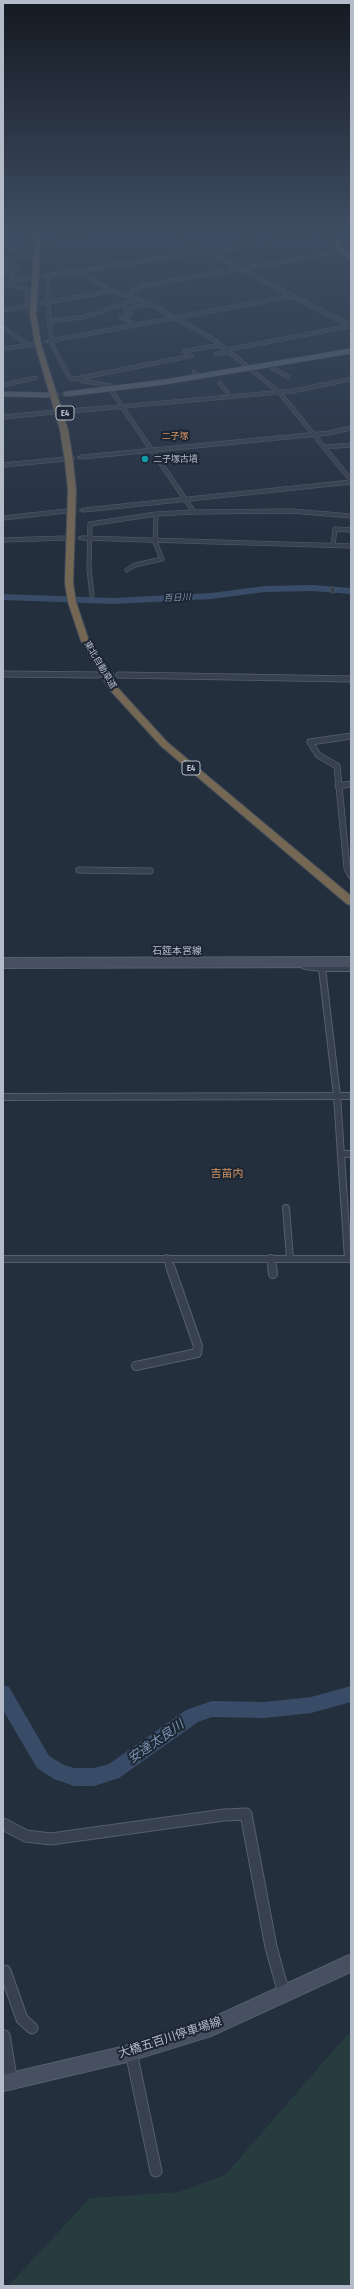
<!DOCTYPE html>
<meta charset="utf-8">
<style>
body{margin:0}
#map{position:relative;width:354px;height:2289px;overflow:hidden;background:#242f3e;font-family:"Fira Sans Condensed",sans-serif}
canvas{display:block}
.frame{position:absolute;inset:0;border:4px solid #b4bcc9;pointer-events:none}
</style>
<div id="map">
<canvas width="354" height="2289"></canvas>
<div class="frame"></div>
</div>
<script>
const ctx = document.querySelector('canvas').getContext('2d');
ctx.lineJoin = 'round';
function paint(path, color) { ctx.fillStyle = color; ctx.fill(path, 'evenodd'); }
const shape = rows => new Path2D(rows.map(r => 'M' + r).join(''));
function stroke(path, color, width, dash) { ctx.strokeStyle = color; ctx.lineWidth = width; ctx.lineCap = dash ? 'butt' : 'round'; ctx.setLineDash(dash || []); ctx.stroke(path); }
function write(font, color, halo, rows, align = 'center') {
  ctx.font = font + ' "Fira Sans Condensed","Noto Sans JP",sans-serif'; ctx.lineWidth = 4; ctx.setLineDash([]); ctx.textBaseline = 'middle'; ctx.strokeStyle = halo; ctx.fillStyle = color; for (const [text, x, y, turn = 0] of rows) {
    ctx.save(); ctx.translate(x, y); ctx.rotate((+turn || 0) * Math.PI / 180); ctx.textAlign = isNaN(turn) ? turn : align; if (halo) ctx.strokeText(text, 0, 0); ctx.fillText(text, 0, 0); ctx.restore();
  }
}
paint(shape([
 [351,2034,351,2286,8,2286,90,2198,179,2192,225,2175,347,2035]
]), '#263c3f');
stroke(shape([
 [198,233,224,247]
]), '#394c67', 1);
paint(shape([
 [312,585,351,588,351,594,312,591,265,592,211,599,113,604,3,600,3,594,113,598,211,593,265,586,312,585],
 [3,1685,9,1687,49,1756,64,1765,74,1768,94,1768,109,1764,186,1710,212,1701,265,1702,311,1697,351,1686,351,1702,311,1713,265,1718,212,1717,198,1722,119,1778,94,1786,74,1786,54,1779,37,1768,3,1710,3,1685]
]), '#394c67');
stroke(shape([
 [34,245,48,242],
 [30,306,44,303],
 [34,344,49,341]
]), '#3a4453', 3.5, [3.5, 1.5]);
stroke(shape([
 [65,459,82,457],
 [67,511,84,510],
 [66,538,82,538]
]), '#3a4453', 4, [4, 2]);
stroke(shape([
 [101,675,119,675]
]), '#3a4453', 5.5, [5.5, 2.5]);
stroke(shape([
 [30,278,46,276]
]), '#3a4453', 4, [4, 2]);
stroke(shape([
 [47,395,66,394]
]), '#3a4453', 5, [5, 2.5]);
const minorFar5 = shape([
 [170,233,206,251],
 [48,242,104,233],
 [239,246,232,243,256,237,260,233],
 [3,250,34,245],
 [3,260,32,255,32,233],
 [6,260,16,265,17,269,6,273,19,280],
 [3,268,15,264],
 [78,271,111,291,147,302,213,339,279,392,293,409],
 [48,276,49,321],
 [3,283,27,290,27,306],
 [126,295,142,286,337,252,325,238,318,235],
 [138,299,84,317,49,321,53,347,70,378,75,379,191,356,184,351,221,345],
 [44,303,111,291],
 [3,310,30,306],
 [135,325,121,317,131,314,125,309,151,304],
 [3,327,28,345],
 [49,341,293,296],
 [3,349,34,344],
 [226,350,350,326],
 [216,354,229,352],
 [268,365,288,377],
 [194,372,201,377],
 [79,380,111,386,115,389],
 [220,383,230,396],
 [3,385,35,378],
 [111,390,124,409],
 [94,409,293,391,351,379]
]);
const minorFar4 = shape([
 [123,408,194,512],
 [292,408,351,480],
 [70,411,105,408],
 [3,417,54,412],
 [324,447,351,445],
 [82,457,329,433,351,428],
 [3,465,65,459],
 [84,510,351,482],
 [3,518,66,511],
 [82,538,351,546],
 [3,540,66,538],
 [333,545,335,529,351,530],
 [127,570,135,565,162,559,155,542,156,514],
 [332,589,333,591],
 [92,595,89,569,90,524,156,514,194,512,291,511,351,516]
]);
const minorFar3 = shape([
 [3,674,98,675],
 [119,675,351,679],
 [351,736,310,742,318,755,337,766,347,868,351,876],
 [338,786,351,784],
 [79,870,150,871]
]);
const minorFar2 = shape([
 [305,966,322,968,337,1096,348,1259],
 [322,968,351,968],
 [3,1097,351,1096],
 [341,1154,351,1154],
 [286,1208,290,1258],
 [167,1258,170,1267],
 [271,1258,272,1267],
 [3,1259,351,1259]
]);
const minorFar1 = shape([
 [272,1266,273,1274],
 [136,1366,197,1353,198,1346,170,1266]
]);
const minor = shape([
 [3,1824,26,1836,51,1839,224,1815,246,1814,271,1947,284,1994],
 [3,1971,5,1971,22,2019,32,2028],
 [131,2052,156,2171]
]);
const tertiaryFar1 = shape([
 [206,251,351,326],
 [46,276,326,233],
 [3,283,30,278]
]);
const tertiary = shape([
 [3,2037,10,2081]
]);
const secondaryFar1 = shape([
 [3,963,351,962]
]);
const secondary = shape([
 [3,2083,126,2054,207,2029,351,1963]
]);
const primary = shape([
 [3,394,47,395],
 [66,394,165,382,351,351]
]);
const trunk = shape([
 [328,233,333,233,344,250,351,256,351,261,340,252,328,233]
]);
const motorway = shape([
 [35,233,41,233,36,314,41,344,68,430,73,461,76,490,73,583,76,602,89,641,116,686,167,742,351,896,351,905,347,904,161,746,109,689,81,641,68,602,65,583,68,490,65,461,60,430,35,344,30,314,35,233]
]);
stroke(minorFar5, '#565f6c', 4.5);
stroke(minorFar4, '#565f6c', 5);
stroke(minorFar3, '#565f6c', 7);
stroke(minorFar2, '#565f6c', 8);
stroke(minorFar1, '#565f6c', 10);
stroke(minor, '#565f6c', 13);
stroke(tertiaryFar1, '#565f6c', 5);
stroke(tertiary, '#565f6c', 16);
stroke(secondaryFar1, '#565f6c', 12);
stroke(secondary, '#565f6c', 18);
stroke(primary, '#414a57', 6);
stroke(trunk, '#434c59', 2);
stroke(motorway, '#434c59', 2);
stroke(minorFar5, '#38414e', 3.5);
stroke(minorFar4, '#38414e', 4);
stroke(minorFar3, '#38414e', 5.5);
stroke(minorFar2, '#38414e', 6);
stroke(minorFar1, '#38414e', 8);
stroke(minor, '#38414e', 11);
stroke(tertiaryFar1, '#38414e', 4);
stroke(tertiary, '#38414e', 14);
stroke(secondaryFar1, '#465061', 10);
stroke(secondary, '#465061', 16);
stroke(primary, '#56606e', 5);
paint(trunk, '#656462');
paint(motorway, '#746855');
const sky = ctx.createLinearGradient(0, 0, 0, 554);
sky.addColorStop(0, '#141a22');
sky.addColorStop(0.42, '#3f4d63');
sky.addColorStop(1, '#3f4d6300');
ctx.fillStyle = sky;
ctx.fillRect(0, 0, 354, 554);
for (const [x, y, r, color] of [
 [145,459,4,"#0f9aa8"]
]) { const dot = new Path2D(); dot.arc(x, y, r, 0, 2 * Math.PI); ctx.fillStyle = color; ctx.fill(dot); stroke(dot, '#1d2633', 1.5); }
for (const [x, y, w] of [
 [65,413,18],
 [191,768,18]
]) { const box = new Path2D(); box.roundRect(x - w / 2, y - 7, w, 14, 3); ctx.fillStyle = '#1d2633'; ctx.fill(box); stroke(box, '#b4bcc9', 1); }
write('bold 9px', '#b4bcc9', null, [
 ["E4",65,413],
 ["E4",191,768]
]);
write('9px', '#d59563', '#1d2633', [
 ["二子塚",175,436]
]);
write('9px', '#b4bcc9', '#1d2633', [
 ["二子塚古墳",153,459]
], 'left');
write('italic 9px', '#7c92b1', '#1d2633', [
 ["百日川",177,598,-3]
]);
write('9px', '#b4bcc9', '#1d2633', [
 ["東北自動車道",100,665,59]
]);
write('10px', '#b4bcc9', '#1d2633', [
 ["石筵本宮線",177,951]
]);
write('11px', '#d59563', '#1d2633', [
 ["吉苗内",227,1174]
]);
write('12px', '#b4bcc9', '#1d2633', [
 ["大橋五百川停車場線",170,2038,-18]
]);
write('italic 13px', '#7c92b1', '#1d2633', [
 ["安達太良川",156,1742,-35]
]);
</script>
